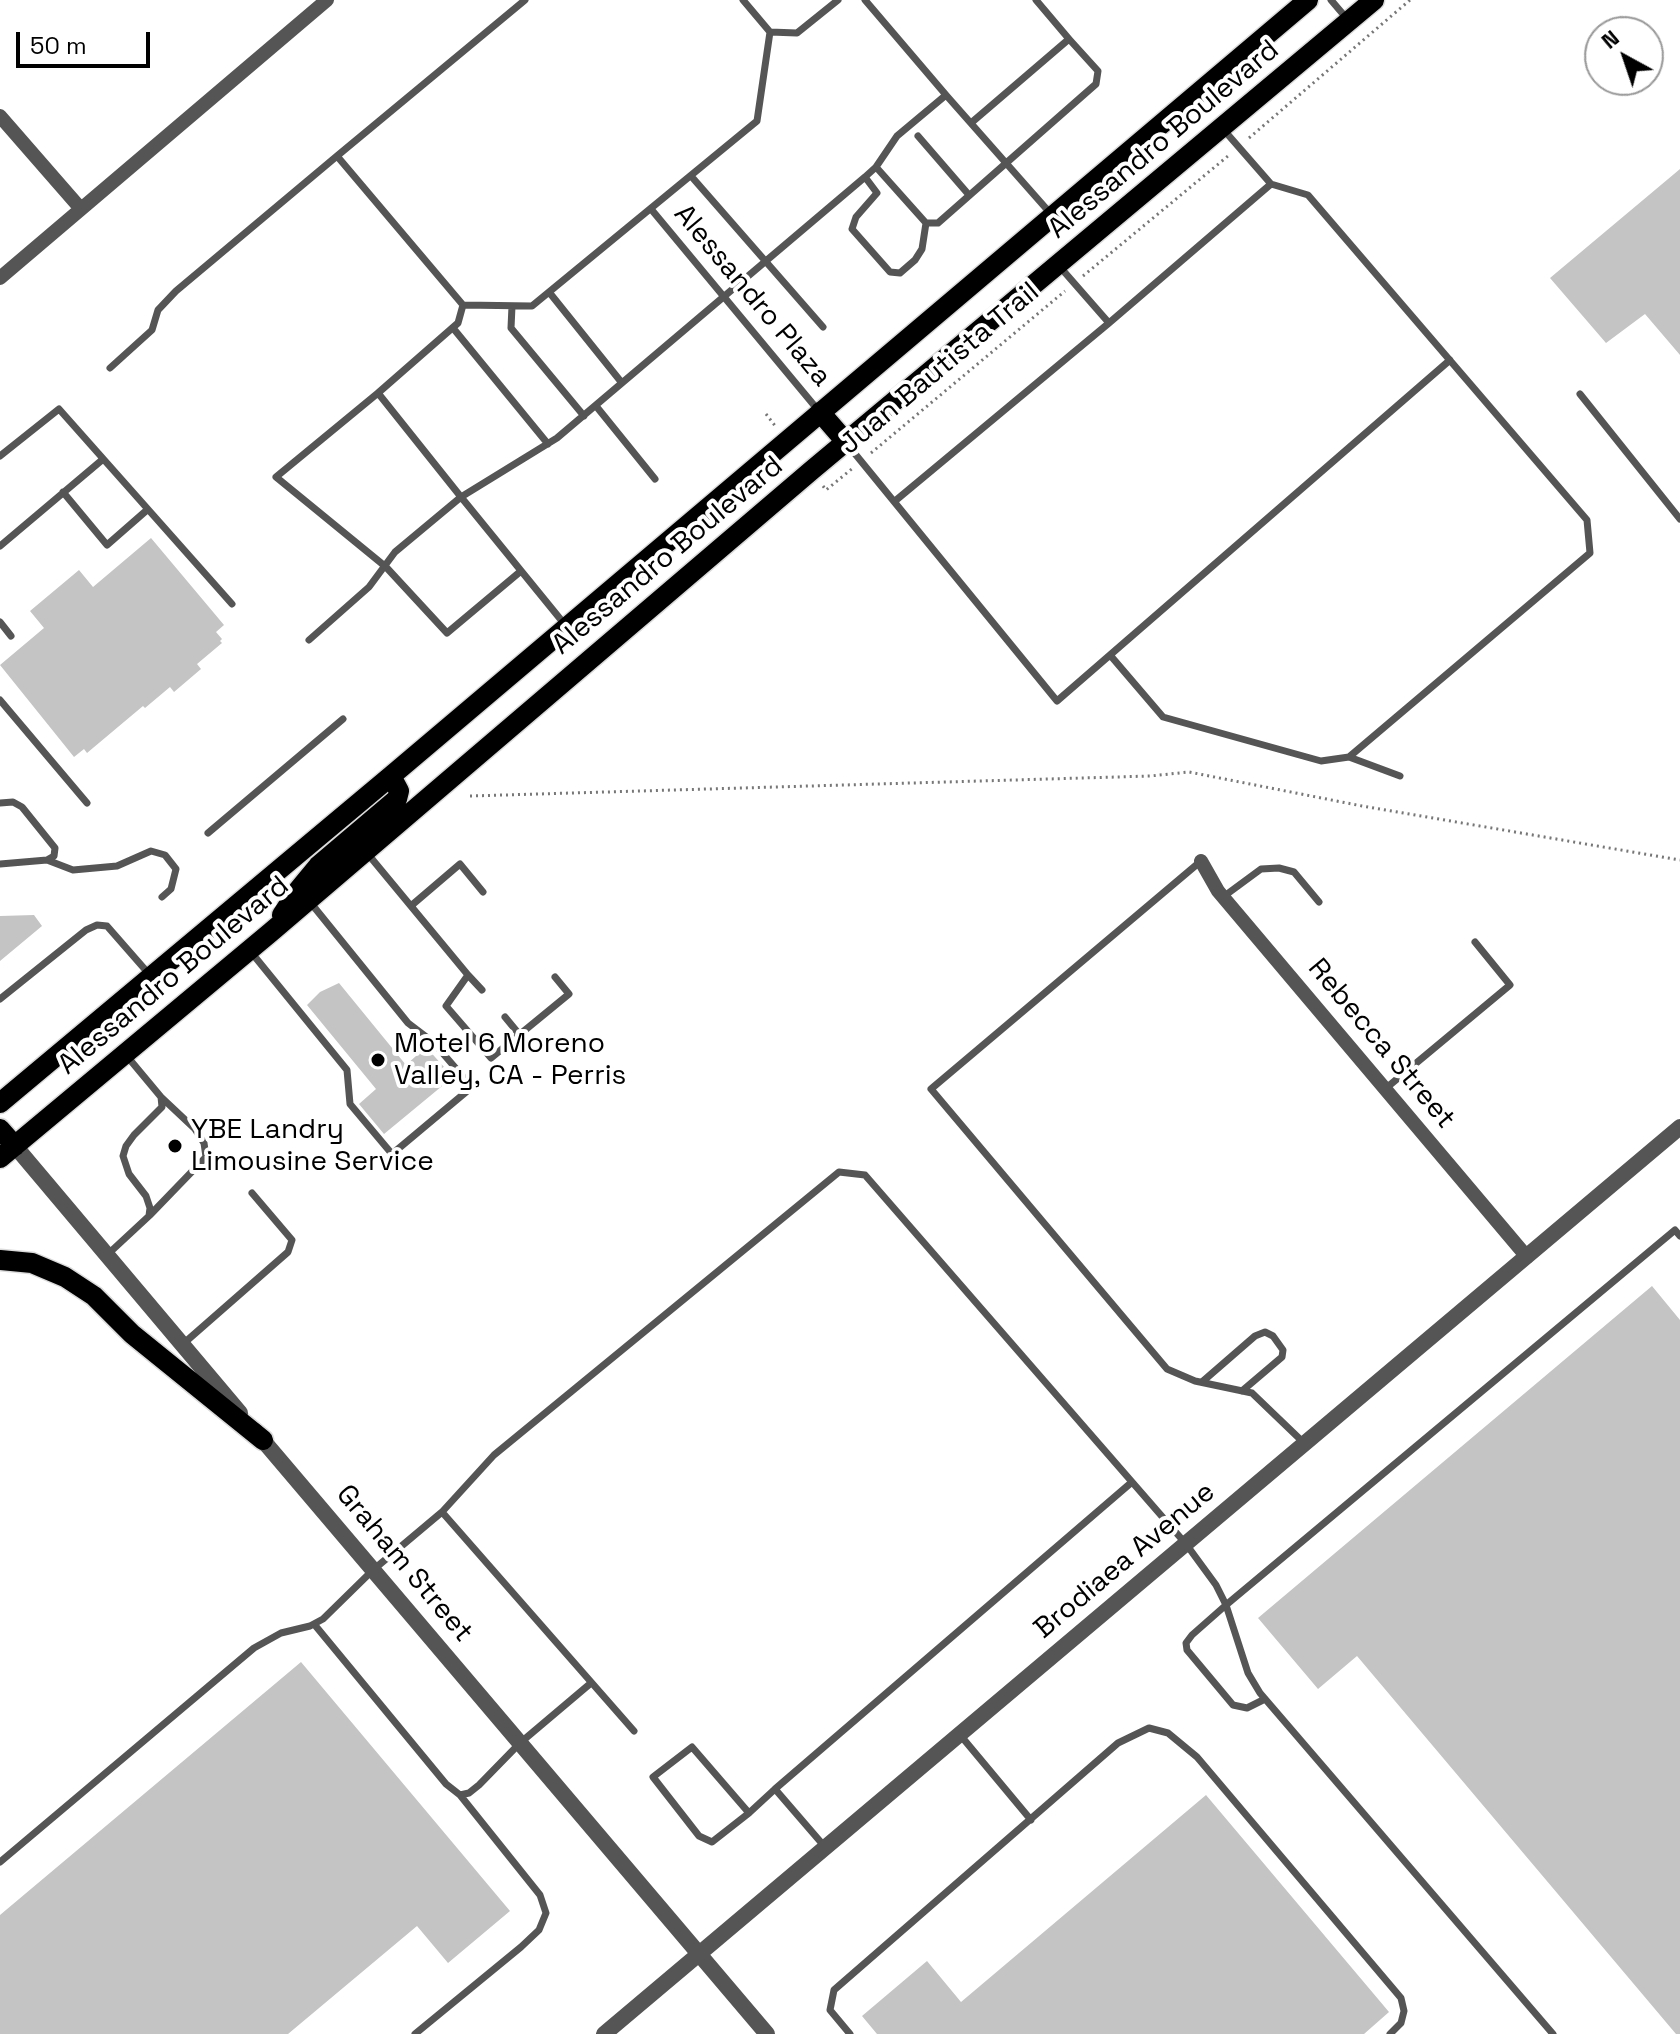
<!DOCTYPE html>
<style>
body{margin:0}
#map{position:relative;width:1680px;height:2034px;overflow:hidden;background:#fff;font-family:"Space Grotesk",sans-serif}
canvas{display:block}
.north{position:absolute;left:1584px;top:16px;width:80px;height:80px;box-sizing:border-box;background:#fff;border:2px solid #999;border-radius:50%;rotate:320deg;font-size:22px;font-weight:700;line-height:32px;text-align:center;color:#000}
.north::after{content:'';display:block;margin:auto;width:28px;height:36px;background:#000;clip-path:polygon(50% 0,100% 100%,50% 72%,0 100%)}
.scale{position:absolute;left:16px;top:32px;width:134px;height:36px;box-sizing:border-box;border:4px solid #000;border-top:0;padding-left:10px;font-size:24px;line-height:28px;white-space:nowrap;color:#000;-webkit-text-stroke:6px #fff;paint-order:stroke}
</style>
<div id="map">
<canvas width="1680" height="2034"></canvas>
<div class="north">N</div>
<div class="scale">50 m</div>
</div>
<script>
const ctx = document.querySelector('canvas').getContext('2d');
ctx.lineJoin = 'round';
function paint(path, color) { ctx.fillStyle = color; ctx.fill(path, 'evenodd'); }
const shape = rows => new Path2D(rows.map(r => 'M' + r).join(''));
function stroke(path, color, width, dash) { ctx.strokeStyle = color; ctx.lineWidth = width; ctx.lineCap = dash ? 'butt' : 'round'; ctx.setLineDash(dash || []); ctx.stroke(path); }
function write(font, color, halo, rows, align = 'center') {
  ctx.font = font + ' "Space Grotesk",sans-serif'; ctx.lineWidth = 8; ctx.setLineDash([]); ctx.textBaseline = 'middle'; ctx.strokeStyle = halo; ctx.fillStyle = color; for (const [text, x, y, turn = 0] of rows) {
    ctx.save(); ctx.translate(x, y); ctx.rotate((+turn || 0) * Math.PI / 180); ctx.textAlign = isNaN(turn) ? turn : align; if (halo) ctx.strokeText(text, 0, 0); ctx.fillText(text, 0, 0); ctx.restore();
  }
}
paint(shape([
 [1680,169,1680,355,1645,314,1606,343,1550,278],
 [151,538,224,625,216,632,222,639,220,641,222,643,197,664,201,669,174,692,170,687,145,708,143,706,87,753,84,749,74,757,0,665,44,628,30,611,79,570,93,587],
 [34,915,42,926,0,961,0,916],
 [339,983,406,1065,426,1047,453,1077,384,1134,359,1104,376,1089,307,1005,320,992],
 [1652,1286,1680,1320,1680,2034,1676,2034,1357,1656,1318,1689,1258,1618],
 [301,1662,510,1911,448,1963,417,1926,288,2034,0,2034,0,1915],
 [1206,1795,1389,2012,1364,2034,877,2034,862,2016,927,1961,961,2002]
]), '#c4c4c4');
const primary = shape([
 [820,412,846,442],
 [282,915,299,889,318,866,397,799,399,791,391,776],
 [0,1103,391,776,1308,0],
 [0,1129,15,1146],
 [0,1158,271,932,812,470,1374,0],
 [0,1260,32,1263,65,1277,94,1296,132,1334,263,1440]
]);
stroke(primary, '#dbdbdb', 23);
stroke(shape([
 [1249,138,1410,0],
 [1083,276,1228,156],
 [766,414,776,427],
 [871,453,1065,291],
 [823,486,826,490,853,468],
 [470,796,1150,776,1189,772,1362,806,1680,860]
]), '#777', 3, [2, 4]);
stroke(shape([
 [525,0,337,156,463,305,532,306,757,121,770,32,743,0],
 [865,0,946,95],
 [1331,0,1348,20],
 [770,32,797,33,838,0],
 [971,123,1069,39,1036,0],
 [1223,129,1271,184],
 [918,136,969,195],
 [876,167,926,223,938,223,1096,84,1098,71,1069,39],
 [691,176,823,327],
 [865,177,877,193,856,217,852,229,890,272,900,273,915,260,922,249,926,223],
 [651,209,818,410],
 [1060,267,1109,323],
 [549,292,622,383],
 [512,306,511,328,584,416],
 [453,328,548,444],
 [110,368,152,330,158,310,176,291,337,156],
 [378,393,276,477,386,567,447,633,521,571],
 [1580,394,1680,519],
 [596,406,655,479],
 [847,444,1057,701,1110,655,1163,717,1321,761,1349,757,1400,776],
 [0,456,59,409,232,604],
 [63,492,107,545,147,510],
 [895,501,1109,323,1271,184,1308,195,1587,520,1590,553,1349,757],
 [0,546,102,460],
 [0,622,11,636],
 [566,626,461,497,557,438,865,177,876,167,897,136,946,95,1051,214],
 [309,640,369,587,395,552,461,497,378,393,458,323,463,305],
 [1110,655,1450,360],
 [0,700,87,803],
 [0,803,13,802,22,807,55,848,54,856,47,860],
 [208,833,343,719],
 [367,853,468,975,446,1006,491,1058,569,994,555,977],
 [1201,861,931,1089,1167,1369,1195,1381,1252,1393,1303,1442],
 [0,864,47,860,73,870,117,866,151,851,165,855,176,869,171,889,162,897],
 [1223,897,1261,869,1279,868,1294,872,1319,902],
 [412,905,460,864,483,892],
 [251,952,347,1070,350,1104,392,1154,472,1087,433,1042,408,1023,310,902],
 [468,975,482,990],
 [0,999,86,930,97,925,107,926,149,974],
 [505,1017,519,1034],
 [1385,1089,1510,985,1475,942],
 [150,1215,206,1157,204,1143,195,1129,161,1097],
 [107,1255,149,1216,150,1208,146,1196,129,1174,123,1156,126,1146,134,1135,162,1107,161,1097,126,1055],
 [183,1344,288,1252,292,1240,252,1193],
 [1202,1382,1255,1336,1265,1332,1273,1336,1283,1350,1282,1357,1242,1391],
 [442,1512,494,1455,839,1172,865,1175,1186,1544,1216,1585,1226,1605,1675,1230,1680,1236],
 [314,1624,446,1784,460,1795,469,1793,479,1785,520,1743,591,1683],
 [1265,1699,1247,1708,1233,1705,1187,1650,1186,1643,1192,1635,1226,1605,1248,1673,1260,1693,1553,2034],
 [961,1736,1031,1820],
 [749,1813,692,1747,653,1777,699,1836,712,1842,749,1813,775,1789],
 [825,1847,775,1789,1132,1482],
 [0,1862,254,1648,281,1633,310,1626,323,1619,373,1570,442,1512,634,1731],
 [415,2034,521,1947,539,1930,546,1913,540,1895,460,1795],
 [850,2034,830,2010,834,1990,1118,1743,1149,1728,1168,1733,1197,1757,1401,1998,1404,2011,1401,2023,1390,2034]
]), '#555', 7);
stroke(shape([
 [0,116,81,209],
 [0,278,327,0],
 [1201,861,1218,891,1527,1257]
]), '#555', 14);
stroke(shape([
 [15,1146,240,1413],
 [255,1431,767,2034],
 [604,2034,1680,1127]
]), '#555', 16);
stroke(primary, '#000', 20);
for (const [x, y, r, color] of [
 [378,1060,8,"#000"],
 [175,1146,8,"#000"]
]) { const dot = new Path2D(); dot.arc(x, y, r, 0, 2 * Math.PI); ctx.fillStyle = color; ctx.fill(dot); stroke(dot, '#fff', 3); }
write('28px', '#000', '#fff', [
 ["Alessandro Boulevard",1164,140,-40],
 ["Alessandro Plaza",752,296,50],
 ["Juan Bautista Trail",940,369,-40],
 ["Alessandro Boulevard",668,556,-40],
 ["Alessandro Boulevard",174,976,-40],
 ["Rebecca Street",1381,1044,50],
 ["Brodiaea Avenue",1125,1561,-40],
 ["Graham Street",404,1564,50]
]);
write('28px', '#000', '#fff', [
 ["Motel 6 Moreno",394,1044],
 ["Valley, CA - Perris",394,1076],
 ["YBE Landry",191,1130],
 ["Limousine Service",191,1162]
], 'left');
</script>
